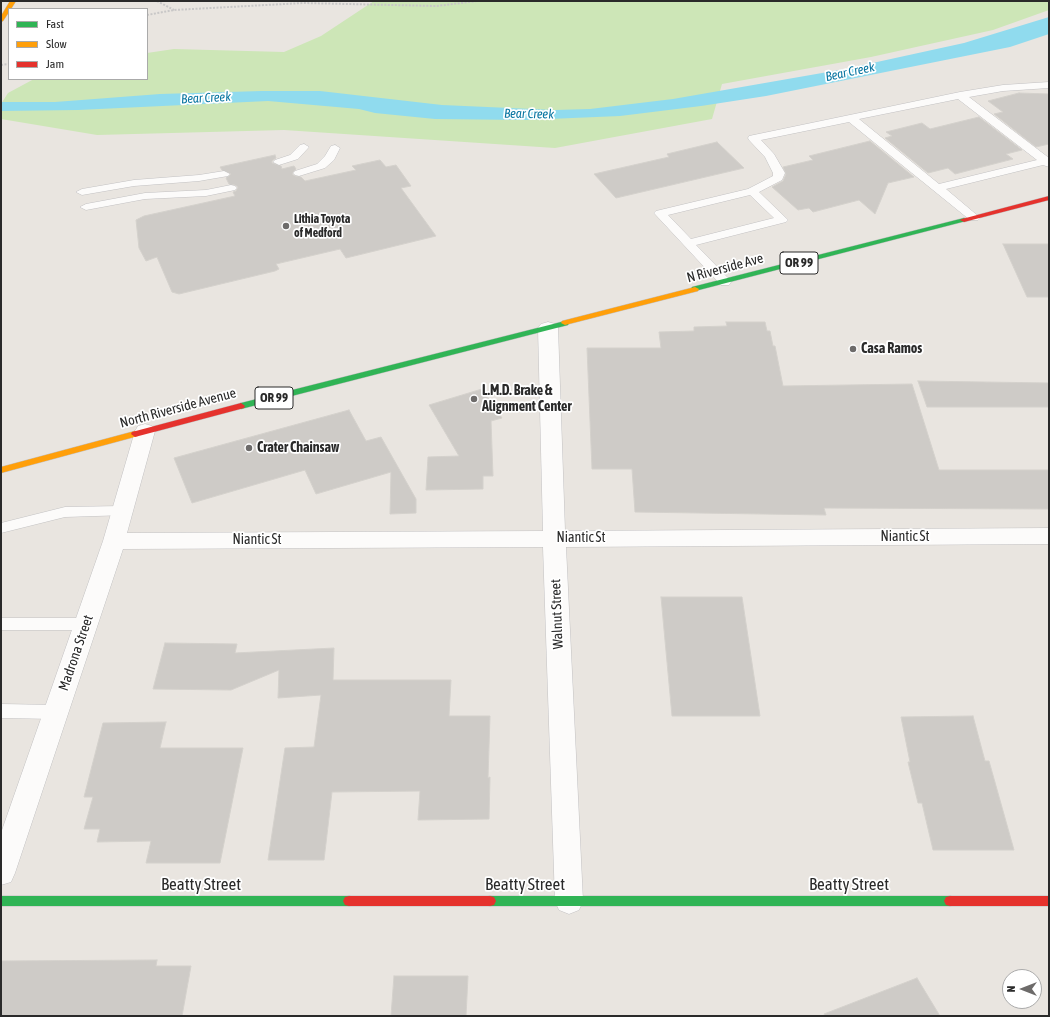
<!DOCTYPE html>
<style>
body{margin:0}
#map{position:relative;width:1050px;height:1017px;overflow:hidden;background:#e9e5e0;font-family:"Asap Condensed",sans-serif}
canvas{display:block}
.frame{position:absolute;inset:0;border:2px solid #2a2a2a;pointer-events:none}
.legend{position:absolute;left:8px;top:8px;width:140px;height:72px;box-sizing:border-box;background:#fff;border:1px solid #aaa;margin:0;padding:5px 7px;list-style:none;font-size:12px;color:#2a2a2a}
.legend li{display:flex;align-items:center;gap:8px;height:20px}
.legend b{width:20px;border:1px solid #aaa}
.north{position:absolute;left:1002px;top:969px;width:40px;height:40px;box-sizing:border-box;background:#fff;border:1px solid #aaa;border-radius:50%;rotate:270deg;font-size:11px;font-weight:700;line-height:16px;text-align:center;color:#2a2a2a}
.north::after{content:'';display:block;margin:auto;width:14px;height:18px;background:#6d6b6a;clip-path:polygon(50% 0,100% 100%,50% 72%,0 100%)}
</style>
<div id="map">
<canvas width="1050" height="1017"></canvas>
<div class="frame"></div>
<ul class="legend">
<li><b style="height:5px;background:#30b455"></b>Fast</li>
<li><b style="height:5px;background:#ff9f0a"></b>Slow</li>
<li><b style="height:5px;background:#e5322d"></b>Jam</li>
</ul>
<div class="north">N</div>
</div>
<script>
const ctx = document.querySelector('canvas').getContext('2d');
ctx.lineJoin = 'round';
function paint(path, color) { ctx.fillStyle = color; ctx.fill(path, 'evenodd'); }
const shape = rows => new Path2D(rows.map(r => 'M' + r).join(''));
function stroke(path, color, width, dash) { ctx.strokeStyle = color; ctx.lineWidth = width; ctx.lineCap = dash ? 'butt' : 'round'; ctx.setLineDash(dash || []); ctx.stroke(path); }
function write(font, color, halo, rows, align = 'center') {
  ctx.font = font + ' "Asap Condensed",sans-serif'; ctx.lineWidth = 3.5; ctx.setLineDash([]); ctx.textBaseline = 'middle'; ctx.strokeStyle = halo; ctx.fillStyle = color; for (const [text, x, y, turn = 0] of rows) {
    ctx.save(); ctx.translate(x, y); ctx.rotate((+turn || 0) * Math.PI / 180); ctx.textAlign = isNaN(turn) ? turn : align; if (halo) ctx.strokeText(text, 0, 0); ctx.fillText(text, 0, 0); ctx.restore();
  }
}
paint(shape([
 [374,1,1049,1,1049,10,993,30,871,57,722,84,712,119,555,148,284,130,97,135,1,119,1,104,8,93,34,79,147,79,147,53,174,49,284,52,321,36]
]), '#cde6b7');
paint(shape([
 [1049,17,1049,34,1010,47,766,96,701,106,620,116,525,120,435,119,375,113,359,109,268,101,78,110,1,111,1,102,55,102,160,94,262,91,320,91,442,105,555,110,590,109,673,99,845,69,964,43]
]), '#90dbee');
const building = shape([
 [1019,93,1049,94,1049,144,1036,147,994,114,1003,112,988,101,1019,93],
 [979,117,1022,150,1006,154,1013,159,955,174,948,168,928,173,885,138,892,136,886,132,922,123,930,129,979,117],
 [870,141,914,177,888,183,875,214,859,200,813,212,809,208,798,210,772,187,783,181,786,174,783,167,813,160,809,156,870,141],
 [717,142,744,168,616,198,594,174,669,157,667,154,717,142],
 [275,155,276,158,272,161,272,163,281,166,282,169,294,166,296,169,292,174,295,176,301,177,305,181,356,170,352,166,380,160,386,167,396,165,411,186,401,188,436,236,346,258,340,249,276,264,279,269,275,271,179,294,172,292,157,257,146,261,139,248,136,220,144,216,235,196,233,192,236,191,238,187,235,185,229,184,226,178,231,174,222,170,220,167,275,155],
 [1003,244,1049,244,1049,297,1027,297,1003,244],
 [726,322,765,322,767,331,770,331,773,346,775,346,783,386,912,384,939,470,1049,470,1049,509,824,508,826,515,635,512,632,469,592,469,587,348,661,348,659,332,694,331,694,327,727,326,726,322],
 [918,381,1049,383,1049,407,927,407,918,381],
 [482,389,502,418,491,421,493,476,483,476,483,489,426,490,428,457,459,456,429,405,482,389],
 [349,410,366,441,381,437,416,499,416,513,390,514,391,472,316,494,305,470,192,503,174,458,349,410],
 [661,597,742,597,760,716,672,716,661,597],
 [165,643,237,644,235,653,334,648,333,680,451,680,449,716,490,716,488,778,490,777,489,819,418,820,420,791,332,792,324,860,268,860,285,748,314,747,321,695,278,698,279,670,231,690,153,689,165,643],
 [973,716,985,761,989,761,1014,850,933,850,922,803,918,803,908,762,910,762,901,717,973,716],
 [166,722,160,748,243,748,220,863,146,863,151,841,97,842,100,829,84,829,93,797,84,797,103,723,166,722],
 [157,960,156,966,191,966,182,1016,1,1016,1,961,157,960],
 [394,976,468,976,466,1016,391,1016,394,976],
 [917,978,940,1016,825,1016,824,1014,917,978]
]);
paint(building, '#cecbc7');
stroke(building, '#d4d1cc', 1);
const lane = shape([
 [1049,82,1049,88,1003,91,969,97,1049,158,1049,167,1043,165,946,189,978,216,980,218,978,220,970,220,849,122,761,140,774,154,785,173,782,180,759,192,788,220,786,222,696,245,729,279,731,282,729,285,721,285,654,213,656,211,748,189,773,176,773,173,765,157,749,140,748,138,749,136,960,92,1003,85,1049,82],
 [958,99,1037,160,939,184,859,119,958,99],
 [750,195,774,218,691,239,668,215,750,195],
 [304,144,309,147,298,159,279,165,273,162,275,160,290,155,300,145,304,144],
 [335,145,340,148,334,160,325,168,299,176,295,175,293,173,295,171,317,164,325,156,331,146,335,145],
 [224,171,230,174,228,176,199,181,134,186,82,195,76,192,82,189,134,180,199,175,224,171],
 [231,185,235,186,237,188,235,190,206,196,145,199,86,210,80,207,86,204,145,193,206,190,231,185],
 [122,506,127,507,130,511,127,515,65,517,1,533,1,523,65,507,122,506],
 [1,618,86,618,92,620,94,624,92,628,86,630,1,630,1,618],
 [1,704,56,705,62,707,65,712,62,717,56,719,1,718,1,704]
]);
const street = shape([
 [548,322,555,324,558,328,565,531,1049,528,1049,544,566,547,583,901,579,910,569,914,559,910,555,901,543,547,123,549,15,873,11,882,1,885,1,833,103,541,135,431,138,426,145,424,152,426,155,431,127,533,543,531,538,328,541,324,548,322]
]);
const fast = shape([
 [964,218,968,220,966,221,695,291,691,289,692,287,964,218],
 [565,321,569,323,568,325,241,409,237,406,241,403,565,321],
 [1,896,349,896,353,897,355,901,353,905,349,906,1,906,1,896],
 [490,896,950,896,954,897,956,901,954,905,950,906,490,906,486,905,484,901,486,897,490,896]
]);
const slow = shape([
 [10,1,16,1,11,9,9,9,9,12,3,21,1,22,1,16,10,1],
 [695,287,699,289,698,291,565,325,561,323,562,321,695,287],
 [135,431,139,434,138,436,1,473,1,467,135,431]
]);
const jam = shape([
 [1049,196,1049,200,964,222,960,220,962,219,1049,196],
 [241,403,245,406,244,408,135,437,131,434,132,432,241,403],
 [349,896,490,896,494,897,496,901,494,905,490,906,349,906,345,905,343,901,345,897,349,896],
 [950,896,1049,896,1049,906,950,906,946,905,944,901,946,897,950,896]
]);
stroke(lane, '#c2c1c2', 1);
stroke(street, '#c2c1c2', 1);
stroke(fast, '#c2c1c2', 1);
stroke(slow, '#c2c1c2', 1);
stroke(jam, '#c2c1c2', 1);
stroke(shape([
 [157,1,174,10],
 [147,15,174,10,303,3,437,6,477,1],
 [1,65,9,64]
]), '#c8c7c7', 2, [2, 1.5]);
paint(lane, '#fcfbfa');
paint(street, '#fcfbfa');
paint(fast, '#30b455');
paint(slow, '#ff9f0a');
paint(jam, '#e5322d');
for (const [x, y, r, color] of [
 [286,226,4,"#6d6b6a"],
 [853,349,4,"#6d6b6a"],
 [474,399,4,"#6d6b6a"],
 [249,448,4,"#6d6b6a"]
]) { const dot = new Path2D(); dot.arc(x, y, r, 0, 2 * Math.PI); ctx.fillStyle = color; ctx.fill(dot); stroke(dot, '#fff', 1.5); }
write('bold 12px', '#2a2a2a', '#fff', [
 ["Lithia Toyota",294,219],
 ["of Medford",294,233]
], 'left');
write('italic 13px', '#0875a1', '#fff', [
 ["Bear Creek",850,72,-12],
 ["Bear Creek",206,98,-3],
 ["Bear Creek",529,114,1]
]);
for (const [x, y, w] of [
 [799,263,38],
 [274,398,38]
]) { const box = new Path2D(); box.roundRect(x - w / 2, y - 11, w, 22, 3); ctx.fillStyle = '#fff'; ctx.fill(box); stroke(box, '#2a2a2a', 1); }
write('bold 13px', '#2a2a2a', null, [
 ["OR 99",799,263],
 ["OR 99",274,398]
]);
write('14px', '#2a2a2a', '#fff', [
 ["N Riverside Ave",725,268,-15],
 ["North Riverside Avenue",178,408,-15],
 ["Niantic St",905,537],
 ["Niantic St",581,538],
 ["Niantic St",257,540],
 ["Walnut Street",557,614,-92],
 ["Madrona Street",76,653,-71]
]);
write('bold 14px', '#2a2a2a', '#fff', [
 ["Casa Ramos",861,349],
 ["L.M.D. Brake &",482,391],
 ["Alignment Center",482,407],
 ["Crater Chainsaw",257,448]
], 'left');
write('17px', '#2a2a2a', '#fff', [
 ["Beatty Street",201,885],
 ["Beatty Street",525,885],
 ["Beatty Street",849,885]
]);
</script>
